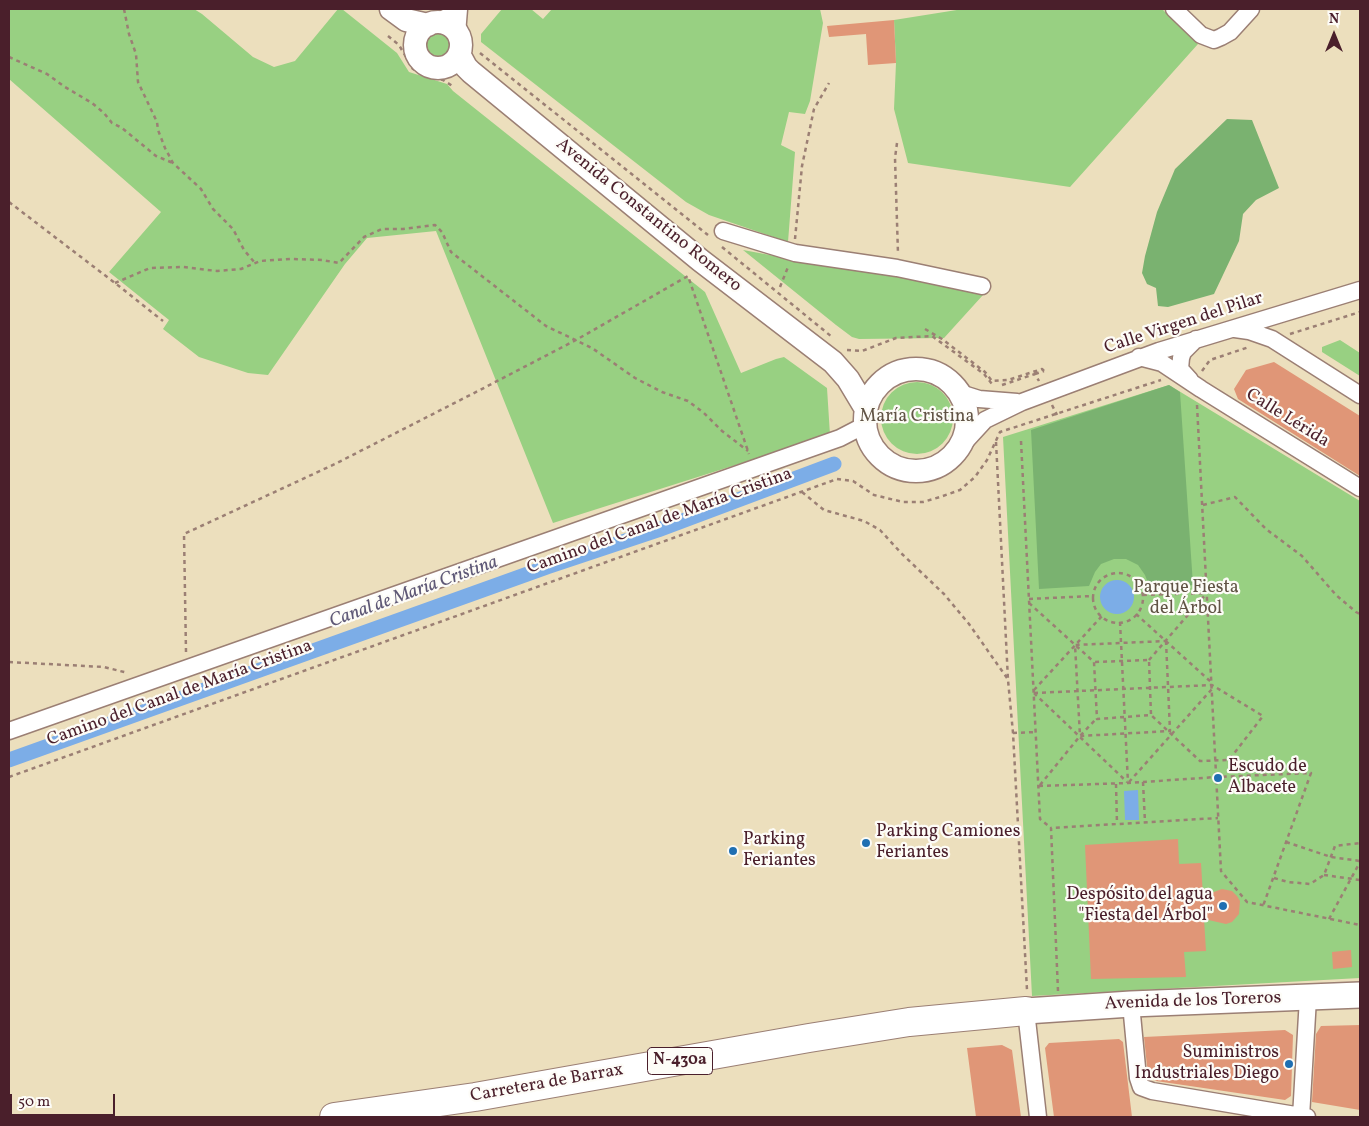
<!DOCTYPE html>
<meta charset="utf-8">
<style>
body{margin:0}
#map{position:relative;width:1369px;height:1126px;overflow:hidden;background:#ecdfbd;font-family:Vollkorn,serif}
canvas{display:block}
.frame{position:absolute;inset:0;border:10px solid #4a1f2b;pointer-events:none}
.north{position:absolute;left:1309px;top:10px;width:50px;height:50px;-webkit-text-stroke:4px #fdfcf7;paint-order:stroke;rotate:0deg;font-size:14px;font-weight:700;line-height:20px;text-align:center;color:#4a1f2b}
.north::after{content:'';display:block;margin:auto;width:18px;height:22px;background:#4a1f2b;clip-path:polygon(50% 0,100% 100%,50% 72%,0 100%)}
.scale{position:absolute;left:10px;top:1094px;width:105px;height:22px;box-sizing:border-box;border:2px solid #4a1f2b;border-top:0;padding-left:6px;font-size:15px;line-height:18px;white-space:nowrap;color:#4a1f2b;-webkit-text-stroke:4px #fdfcf7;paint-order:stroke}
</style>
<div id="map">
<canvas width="1369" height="1126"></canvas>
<div class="frame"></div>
<div class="north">N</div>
<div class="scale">50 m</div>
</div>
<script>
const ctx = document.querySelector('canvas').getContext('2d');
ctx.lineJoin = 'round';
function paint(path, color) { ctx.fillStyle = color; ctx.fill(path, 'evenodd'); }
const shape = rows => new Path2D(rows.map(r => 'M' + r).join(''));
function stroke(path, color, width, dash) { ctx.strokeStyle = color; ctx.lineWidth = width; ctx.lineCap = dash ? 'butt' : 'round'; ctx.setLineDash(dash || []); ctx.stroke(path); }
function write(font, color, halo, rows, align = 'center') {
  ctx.font = font + ' Vollkorn,serif'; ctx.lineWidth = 4.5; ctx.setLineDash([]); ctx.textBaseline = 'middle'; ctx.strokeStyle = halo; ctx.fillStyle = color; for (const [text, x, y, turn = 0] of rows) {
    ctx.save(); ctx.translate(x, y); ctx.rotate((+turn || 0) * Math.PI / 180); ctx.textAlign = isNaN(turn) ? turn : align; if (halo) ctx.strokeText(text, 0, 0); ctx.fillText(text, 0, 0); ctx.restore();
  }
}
paint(shape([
 [9,9,194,9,202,14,253,57,274,67,295,61,338,9,342,9,397,53,409,72,447,84,453,91,705,292,741,373,776,359,784,357,827,388,830,435,553,523,436,231,367,238,345,264,268,375,248,373,199,357,163,329,169,320,109,272,161,212,9,79],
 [502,9,531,9,543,19,552,9,820,9,823,23,810,101,805,114,789,112,781,145,795,152,788,242,709,215,686,202,481,42,481,34],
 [963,9,1162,9,1198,44,1070,187,908,163,894,109,896,63,894,20],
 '424 45a13 13 0 1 1 26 0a13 13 0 1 1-26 0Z',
 [743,250,813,263,883,272,983,295,944,338,859,339,852,337,836,325],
 [1340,340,1360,353,1360,376,1322,352,1322,347],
 '881 418a36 36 0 1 1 72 0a36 36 0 1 1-72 0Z',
 [1169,385,1360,501,1360,978,1032,996,1003,437]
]), '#98d082');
paint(shape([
 [1227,119,1252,120,1279,188,1256,200,1243,214,1239,241,1214,294,1168,307,1158,306,1156,288,1147,284,1142,273,1145,256,1157,212,1175,169],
 [1169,385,1180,392,1193,585,1150,588,1145,575,1138,565,1126,559,1114,559,1101,564,1095,572,1089,586,1039,589,1031,430]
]), '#7ab270');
paint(shape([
 '1100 597a17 17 0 1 1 34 0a17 17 0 1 1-34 0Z',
 [1138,790,1139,820,1125,820,1124,791]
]), '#7cade7');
stroke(shape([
 [9,760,547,567,658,530,834,464]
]), '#7cade7', 15);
paint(shape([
 [894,20,896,63,868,65,866,34,829,37,827,26],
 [1274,362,1360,416,1360,476,1238,399,1234,389,1246,370],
 [1178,839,1179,864,1201,863,1203,896,1222,889,1232,891,1237,896,1240,901,1239,914,1232,922,1226,924,1204,919,1206,951,1184,952,1186,977,1091,979,1085,845],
 [1351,950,1352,967,1333,969,1332,952],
 [1360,1025,1360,1110,1312,1102,1316,1034,1321,1026],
 [1285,1030,1293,1035,1291,1096,1285,1100,1156,1081,1148,1076,1144,1037],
 [1119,1039,1123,1042,1132,1117,1054,1117,1045,1048,1049,1043],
 [1002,1045,1012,1050,1021,1117,976,1117,967,1048]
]), '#e09677');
const street = shape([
 [1174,9,1201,35,1214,40,1221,37,1230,32,1251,9],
 [435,23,449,16,457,9],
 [457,34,459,9],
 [723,231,795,253,897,268,982,286],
 [1235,329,1249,331,1272,339,1360,395],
 [1139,357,1162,363,1201,389,1360,488],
 [1190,380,1180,369,1181,358,1183,352,1196,339],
 [960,393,979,399,1017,402],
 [962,445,985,420,1022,402,1159,351,1360,290],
 [9,731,840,438,865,425],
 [1131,1004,1138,1078,1141,1087,1152,1091,1307,1117],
 [1026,1011,1038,1117],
 [1301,1117,1308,998]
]);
const secondary = shape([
 [391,9,406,20,428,25],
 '415 45a23 23 0 1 1 46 0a23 23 0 1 1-46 0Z',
 [459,54,466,67,471,72,700,260,833,362,848,379,866,409],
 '865 420a51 51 0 1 1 102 0a51 51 0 1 1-102 0Z'
]);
const primary = shape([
 [1026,1011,1131,1004,1360,995]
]);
const highway = shape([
 [334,1117,475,1097,809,1038,909,1022,1026,1011]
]);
stroke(street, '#9b7f74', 19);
stroke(secondary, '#9b7f74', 25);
stroke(primary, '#9b7f74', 28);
stroke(highway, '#9b7f74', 30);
stroke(shape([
 [124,9,129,34,136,54,138,82,157,122,158,130,165,148,173,163,201,189,213,209,233,229,244,250,255,263],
 [388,36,399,45,413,69,427,76,443,80,454,87],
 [480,53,708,235],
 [9,57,47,74,65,87,92,103,104,113,112,123,122,128,156,156,173,163],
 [897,143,895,158,898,254],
 [9,202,115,283,163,321],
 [795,239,802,166,814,109,829,83],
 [722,247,832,337],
 [115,283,150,268,183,267,217,271,241,269,260,261,291,259,322,260,339,263,364,237,382,229,403,229,435,225,442,232,451,252,546,326,592,348,635,378,662,392,688,401,704,413,722,431,748,451],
 [780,287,788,267],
 [925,329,942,339,985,372,992,381,1008,380,1042,369,1044,371],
 [1290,334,1360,312],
 [847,350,862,351,896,338,932,336,984,374,992,384],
 [1202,371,1210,360,1249,347],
 [1035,374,1044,371],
 [1002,385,1035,374,1039,381],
 [1052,405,1057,415],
 [1197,405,1221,871,1247,902,1360,925],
 [1021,441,1040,819,1051,828],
 [996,442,1008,680,1013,733,1027,990],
 [802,492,824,510,864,521,880,530,902,554,944,594,969,624,1007,678],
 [1203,505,1235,497,1266,529,1302,556,1336,595,1356,612,1360,614],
 '1093 598a25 25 0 1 1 50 0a25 25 0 1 1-50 0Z',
 [1143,595,1207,593],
 [1029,599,1092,596],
 [1029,603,1094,662,1097,719,1151,715,1149,660,1094,662],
 [1136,614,1211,682],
 [1120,622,1128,783],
 [1166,641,1170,731,1080,736,1075,645,1166,641],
 [186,652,184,534,335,464,478,391,576,340,688,276,749,454],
 [1149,660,1206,594],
 [9,662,104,667,128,673],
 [1034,690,1102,616],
 [1034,693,1212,685,1263,716,1229,760,1200,761,1151,715],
 [1034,693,1127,782],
 [1013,733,1036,732],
 [9,777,837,479,853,481,874,495,903,502,923,502,940,497,960,490,975,477,987,460,1000,432,1161,380],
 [1129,782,1212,689],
 [1143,782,1145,822],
 [1116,784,1117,824],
 [1040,785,1080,736,1096,719],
 [1039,786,1128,783,1216,777,1311,773,1263,906],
 [1286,842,1331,857,1360,861],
 [1324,875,1360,880],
 [1274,878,1288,882,1310,884,1324,875,1335,846,1360,843],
 [1329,919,1360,862],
 [1058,991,1051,828,1218,818]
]), '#9b7f74', 2.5, [4, 4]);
stroke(street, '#fff', 16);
stroke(secondary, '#fff', 22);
stroke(primary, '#fff', 25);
stroke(highway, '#fff', 28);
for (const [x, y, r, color] of [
 [1218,778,5,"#1f6fb2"],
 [866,843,5,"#1f6fb2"],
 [733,851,5,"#1f6fb2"],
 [1223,906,5,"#1f6fb2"],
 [1289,1064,5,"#1f6fb2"]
]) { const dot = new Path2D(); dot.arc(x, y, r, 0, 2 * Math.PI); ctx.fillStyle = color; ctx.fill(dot); stroke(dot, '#fdfcf7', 2); }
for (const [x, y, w] of [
 [680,1061,65]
]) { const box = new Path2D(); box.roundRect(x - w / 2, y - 13.5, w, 27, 4); ctx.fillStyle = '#fdfcf7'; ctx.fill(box); stroke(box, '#4a1f2b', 1); }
write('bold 16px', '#4a1f2b', null, [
 ["N-430a",680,1061]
]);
write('18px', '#4a1f2b', '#fdfcf7', [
 ["Avenida Constantino Romero",648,216,39],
 ["Calle Virgen del Pilar",1184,324,-18],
 ["Calle Lérida",1287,419,32],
 ["Camino del Canal de María Cristina",660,522,-20],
 ["Camino del Canal de María Cristina",180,694,-20],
 ["Avenida de los Toreros",1193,1002,-2],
 ["Carretera de Barrax",547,1084,-10]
]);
write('18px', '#615445', '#fdfcf7', [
 ["María Cristina",917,418],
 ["Parque Fiesta",1186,589],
 ["del Árbol",1186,610]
]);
write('18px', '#4a1f2b', '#fdfcf7', [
 ["Escudo de",1228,768],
 ["Albacete",1228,789],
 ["Parking Camiones",876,833],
 ["Feriantes",876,854],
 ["Parking",743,841],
 ["Feriantes",743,862],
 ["Despósito del agua",1213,896,"right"],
 ["\"Fiesta del Árbol\"",1213,917,"right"],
 ["Suministros",1279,1054,"right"],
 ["Industriales Diego",1279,1075,"right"]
], 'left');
write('italic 19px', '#5e5876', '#fdfcf7', [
 ["Canal de María Cristina",414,593,-20]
]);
</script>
